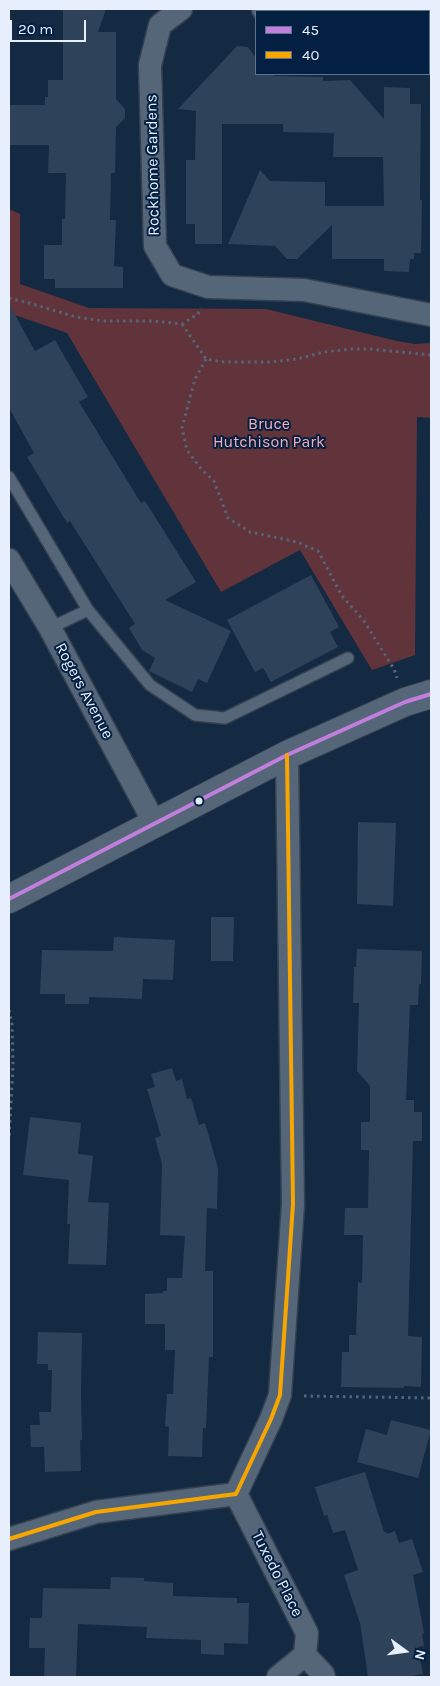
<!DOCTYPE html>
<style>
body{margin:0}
#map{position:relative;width:440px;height:1686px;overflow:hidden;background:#142a43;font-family:Karla,sans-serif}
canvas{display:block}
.frame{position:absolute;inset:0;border:10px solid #e6effb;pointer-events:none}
.legend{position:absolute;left:255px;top:10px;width:175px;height:65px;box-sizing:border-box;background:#032043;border:1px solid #5e738d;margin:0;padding:6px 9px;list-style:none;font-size:15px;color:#e6effb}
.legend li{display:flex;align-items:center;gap:10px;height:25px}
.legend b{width:25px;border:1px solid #5e738d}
.north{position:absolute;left:380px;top:1626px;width:50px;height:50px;-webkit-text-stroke:4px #032043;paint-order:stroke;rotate:104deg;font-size:14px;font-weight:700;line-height:20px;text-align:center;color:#e6effb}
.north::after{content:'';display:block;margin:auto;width:18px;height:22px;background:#e6effb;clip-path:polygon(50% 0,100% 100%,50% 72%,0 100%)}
.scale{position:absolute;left:10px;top:20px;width:76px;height:22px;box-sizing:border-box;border:2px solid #e6effb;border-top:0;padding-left:6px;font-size:15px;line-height:18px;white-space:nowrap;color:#e6effb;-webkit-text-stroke:4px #032043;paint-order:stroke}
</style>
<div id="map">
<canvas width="440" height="1686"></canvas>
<div class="frame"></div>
<ul class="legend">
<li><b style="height:6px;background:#c07fdc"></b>45</li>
<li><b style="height:6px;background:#f7a600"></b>40</li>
</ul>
<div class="north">N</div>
<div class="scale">20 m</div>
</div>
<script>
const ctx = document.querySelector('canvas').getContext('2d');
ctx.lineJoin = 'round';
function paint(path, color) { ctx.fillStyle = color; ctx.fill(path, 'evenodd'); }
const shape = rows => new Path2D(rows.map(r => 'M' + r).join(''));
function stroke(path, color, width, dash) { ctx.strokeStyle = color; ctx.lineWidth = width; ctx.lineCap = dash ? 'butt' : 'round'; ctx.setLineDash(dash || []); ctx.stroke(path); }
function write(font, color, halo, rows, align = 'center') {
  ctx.font = font + ' Karla,sans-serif'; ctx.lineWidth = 4; ctx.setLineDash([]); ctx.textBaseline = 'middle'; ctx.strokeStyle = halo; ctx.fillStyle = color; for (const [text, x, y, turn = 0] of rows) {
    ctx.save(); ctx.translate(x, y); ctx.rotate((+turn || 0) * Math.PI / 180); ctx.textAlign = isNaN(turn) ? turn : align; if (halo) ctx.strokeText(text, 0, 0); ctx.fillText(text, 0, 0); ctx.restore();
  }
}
paint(shape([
 [9,209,20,214,20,284,89,308,266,309,397,341,415,344,431,343,431,418,417,417,415,655,372,670,300,550,221,592,67,333,9,313]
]), '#61333b');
paint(shape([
 [63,9,106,9,98,32,116,32,116,99,125,109,125,118,116,127,115,173,111,173,110,220,116,220,114,266,123,267,123,288,55,288,55,279,44,279,44,245,62,245,62,219,65,219,66,173,48,173,49,145,9,145,9,105,45,105,45,97,48,97,48,80,63,80],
 [237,46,248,47,256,58,256,74,274,74,274,76,323,77,323,81,350,80,384,119,384,87,410,88,410,104,421,104,420,200,422,200,421,253,414,253,414,259,410,259,409,272,384,271,384,259,332,259,332,225,297,259,287,259,275,246,228,244,260,170,270,181,325,182,325,206,384,206,383,157,333,157,334,133,283,132,283,124,222,124,222,244,195,244,195,224,186,224,186,160,195,160,196,111,178,109],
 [9,304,35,351,55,340,88,397,79,402,141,503,145,501,196,582,165,600,231,631,207,683,198,679,192,692,149,671,155,658,142,650,129,628,135,624,70,521,67,523,27,457,34,453,9,408],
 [311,575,339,627,330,632,338,647,271,682,263,668,255,672,227,620],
 [358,822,396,823,393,906,357,904],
 [211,917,234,917,233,961,211,961],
 [114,937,175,940,173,980,143,979,142,999,89,997,89,1004,65,1004,65,994,40,994,42,950,113,951],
 [357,949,422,951,421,984,419,984,418,1005,410,1005,406,1100,414,1100,414,1112,422,1112,422,1141,414,1141,413,1142,408,1336,422,1337,421,1387,404,1386,404,1388,341,1387,342,1352,349,1352,349,1335,356,1335,358,1282,362,1283,363,1235,344,1235,345,1208,368,1208,369,1150,361,1150,361,1122,370,1122,370,1086,357,1071,359,1003,353,1003,354,967,356,967],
 [172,1068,176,1081,182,1079,187,1099,191,1098,199,1125,205,1123,218,1168,217,1209,207,1208,205,1271,213,1271,213,1357,209,1357,206,1428,203,1428,202,1457,168,1456,169,1427,165,1426,167,1394,173,1394,175,1350,165,1350,165,1324,145,1324,145,1294,163,1293,163,1291,167,1291,167,1278,182,1278,185,1236,160,1235,162,1164,155,1138,161,1136,147,1089,155,1087,151,1074],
 [30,1117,81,1123,78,1154,93,1156,88,1202,109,1203,106,1265,68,1264,70,1224,67,1224,69,1180,23,1175],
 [38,1332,82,1333,81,1395,82,1440,80,1440,81,1471,45,1472,44,1447,31,1447,30,1425,40,1425,39,1412,51,1412,52,1370,48,1370,48,1364,37,1364],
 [391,1420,431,1430,418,1478,357,1462,366,1429,387,1435],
 [365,1472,384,1532,386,1532,387,1534,395,1531,399,1543,412,1539,423,1572,413,1575,424,1633,422,1634,424,1646,418,1647,423,1674,407,1677,368,1677,360,1623,344,1575,358,1570,345,1530,333,1533,327,1515,324,1516,315,1487],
 [111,1577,144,1578,144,1581,173,1583,173,1596,237,1598,237,1603,249,1603,248,1644,224,1643,224,1655,201,1654,201,1640,146,1638,147,1627,78,1624,76,1677,44,1677,45,1648,29,1648,30,1618,42,1618,43,1588,110,1589]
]), '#2e425a');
const service = shape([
 [9,477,88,610,150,685,195,715,225,718,348,658],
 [50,628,88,610]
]);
const minor = shape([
 [181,9,160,25,150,65,155,246,172,275,208,287,304,290,431,315],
 [263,9,269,11],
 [429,60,431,63],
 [9,560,50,628,155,824],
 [236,1494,307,1633,305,1655,278,1677],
 [9,1539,96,1512,236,1494,271,1419,280,1395,293,1204,287,755],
 [305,1655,323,1674,324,1677]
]);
const secondary = shape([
 [9,899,287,755,405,702,431,694]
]);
stroke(service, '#344151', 14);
stroke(minor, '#344151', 25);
stroke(secondary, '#344151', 30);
stroke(shape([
 [9,298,29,303,76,317,104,321,154,321,182,324,198,314,201,308],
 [182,324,206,359,224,362,272,362,297,359,324,352,350,349,370,349,431,355],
 [206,359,195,379,182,428,187,450,202,470,214,481,228,518,250,532,297,542,318,551,342,596,364,621,394,669,397,678],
 [9,1010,12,1024,13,1065,9,1140],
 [304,1396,431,1398]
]), '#556476', 3, [2.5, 4]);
stroke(service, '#566679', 11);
stroke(minor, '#566679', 22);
stroke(secondary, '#566679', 28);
stroke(shape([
 [9,899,287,755,405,702,431,694]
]), '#c07fdc', 4);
stroke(shape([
 [9,1539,96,1512,236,1494,271,1419,280,1395,293,1204,287,755]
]), '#f7a600', 4);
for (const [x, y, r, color] of [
 [199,801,4.5,"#e6effb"]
]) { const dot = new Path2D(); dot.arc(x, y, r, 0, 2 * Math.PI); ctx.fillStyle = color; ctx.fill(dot); stroke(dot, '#032043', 2); }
write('16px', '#e6effb', '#032043', [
 ["Rockhome Gardens",153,165,-91],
 ["Rogers Avenue",84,691,62],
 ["Tuxedo Place",277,1574,63]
]);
write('16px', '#f9acb1', '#032043', [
 ["Bruce",269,424],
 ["Hutchison Park",269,442]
]);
</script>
